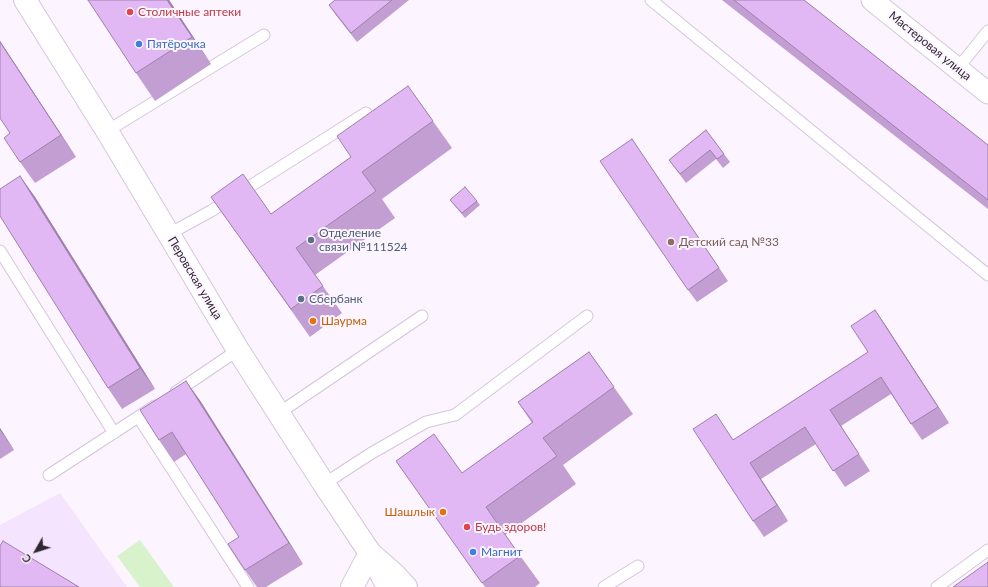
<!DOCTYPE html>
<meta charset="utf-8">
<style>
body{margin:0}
#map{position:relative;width:988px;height:587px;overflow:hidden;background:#fcf5ff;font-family:Lato,sans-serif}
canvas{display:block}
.north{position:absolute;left:16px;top:531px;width:40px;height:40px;-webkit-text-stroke:3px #fcf5ff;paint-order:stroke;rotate:231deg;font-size:11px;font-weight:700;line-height:16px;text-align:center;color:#2d2730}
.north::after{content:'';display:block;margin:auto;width:14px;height:18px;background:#2d2730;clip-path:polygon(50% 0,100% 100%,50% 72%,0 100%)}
</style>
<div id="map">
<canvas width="988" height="587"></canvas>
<div class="north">С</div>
</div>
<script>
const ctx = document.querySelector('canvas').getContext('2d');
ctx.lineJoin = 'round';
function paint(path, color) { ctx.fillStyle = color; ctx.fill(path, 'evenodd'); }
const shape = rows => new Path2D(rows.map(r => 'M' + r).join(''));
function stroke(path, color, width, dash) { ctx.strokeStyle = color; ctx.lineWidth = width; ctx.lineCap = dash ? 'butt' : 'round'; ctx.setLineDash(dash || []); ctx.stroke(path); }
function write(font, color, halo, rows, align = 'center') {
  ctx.font = font + ' Lato,sans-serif'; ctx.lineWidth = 4; ctx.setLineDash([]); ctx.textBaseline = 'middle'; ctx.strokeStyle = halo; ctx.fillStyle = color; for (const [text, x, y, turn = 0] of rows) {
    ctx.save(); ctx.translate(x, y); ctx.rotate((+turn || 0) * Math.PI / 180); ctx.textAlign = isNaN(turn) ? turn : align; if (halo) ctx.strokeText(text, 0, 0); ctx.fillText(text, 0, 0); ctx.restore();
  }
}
paint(shape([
 [60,493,127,587,0,587,0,525]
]), '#f5e4fd');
paint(shape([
 [140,540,174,587,140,587,117,556]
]), '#d8f3cb');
const service = shape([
 [651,0,988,275],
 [958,68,988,31],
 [107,131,264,35],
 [169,234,211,211,366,113],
 [0,251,114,433],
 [176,392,238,350],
 [279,413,422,316],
 [139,418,248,587],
 [49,475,155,406],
 [324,484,370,454,426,422,455,415,587,316],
 [604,587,638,566],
 [937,587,988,550]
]);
const minor = shape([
 [872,0,988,93]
]);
const tertiary = shape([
 [352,587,370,553,394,574,406,587]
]);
const secondary = shape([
 [25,0,107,131,238,350,324,484,370,553,388,587]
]);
stroke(service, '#d5c5dd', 13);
stroke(minor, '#d5c5dd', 23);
stroke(tertiary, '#d5c5dd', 24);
stroke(secondary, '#d5c5dd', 24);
stroke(service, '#fff', 11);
stroke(minor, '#fff', 21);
stroke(tertiary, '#fff', 22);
stroke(secondary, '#fff', 22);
paint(shape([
 [88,0,169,0,211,64,155,101,136,73],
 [335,0,409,0,357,42,335,14,329,5],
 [722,0,804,0,988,145,988,209],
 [0,41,76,157,35,183,20,162,10,133],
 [408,86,452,148,382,199,395,218,315,275,342,313,310,337,211,197,271,214,351,157],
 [706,130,730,162,723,168,716,159,686,183,669,160],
 [632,139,728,281,697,302,688,290],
 [20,176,35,197,155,389,122,409,108,388],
 [450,200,477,201,480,205,465,218],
 [875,310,886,326,949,423,922,440,891,394,841,426,870,471,845,487,816,444,761,479,788,521,764,537,753,521,733,440,868,352],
 [589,352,633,414,563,465,576,484,505,535,540,583,535,587,485,587,396,461,462,473,532,423,518,402],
 [186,381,201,402,303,564,266,587,257,587,245,570,239,537,186,454,174,462,159,440],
 [0,428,14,450,0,459]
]), '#c29ed2');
paint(shape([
 [167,0,169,0,211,64,192,37],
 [0,41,76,157,61,135,0,42],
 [20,176,35,197,155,389,140,368],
 [875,310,886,326,949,423,938,407],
 [186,381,201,402,303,564,289,543],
 [830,410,841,426,870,471,859,454],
 [0,428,14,450,0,430],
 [750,463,761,479,788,521,777,505]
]), '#9e81ab');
const building = shape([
 [88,0,167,0,192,37,136,73,88,0],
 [335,0,392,0,351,33,329,5,335,0],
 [734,0,804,0,988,145,988,200,734,0],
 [0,42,61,135,20,162,4,138,10,133,0,118,0,42],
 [408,86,433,121,362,172,376,191,296,248,323,286,291,309,211,197,243,174,271,214,351,157,337,136,408,86],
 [706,130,724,154,717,159,710,150,680,174,669,160,706,130],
 [632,139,719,268,688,290,600,161,632,139],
 [20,176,140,368,108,388,0,216,0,189,20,176],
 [465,187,477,201,462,213,450,200,465,187],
 [875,310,938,407,911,424,881,377,830,410,859,454,833,471,805,427,750,463,777,505,753,521,693,429,716,414,733,440,868,352,851,326,875,310],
 [589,352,614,387,543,438,557,456,486,507,520,556,482,583,396,461,434,434,462,473,533,422,518,402,589,352],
 [186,381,289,543,245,570,228,544,239,537,172,432,159,440,140,410,186,381],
 [3,541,79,587,0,587,0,546,3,541],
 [988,562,988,587,953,587,988,562]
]);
paint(building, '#e1b8f4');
stroke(building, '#9e81ab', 1);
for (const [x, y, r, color] of [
 [130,12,4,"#e0444e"],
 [139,44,4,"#3f7fe0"],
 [311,240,4,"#5c6f8a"],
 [671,242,4,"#8d6e63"],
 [301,299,4,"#5c6f8a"],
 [313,321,4,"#e8710a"],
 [443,512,4,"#e8710a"],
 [467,527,4,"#e0444e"],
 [473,552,4,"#3f7fe0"]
]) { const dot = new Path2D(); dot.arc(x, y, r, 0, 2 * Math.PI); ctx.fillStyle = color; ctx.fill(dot); stroke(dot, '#fcf5ff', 1.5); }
write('12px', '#be3a42', '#fcf5ff', [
 ["Столичные аптеки",138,12],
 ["Будь здоров!",475,527]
], 'left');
write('12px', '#366cbe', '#fcf5ff', [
 ["Пятёрочка",147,44],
 ["Магнит",481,552]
], 'left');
write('12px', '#2d2730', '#fcf5ff', [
 ["Мастеровая улица",930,46,39],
 ["Перовская улица",195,278,59]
]);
write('12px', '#4e5e75', '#fcf5ff', [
 ["Отделение",319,233],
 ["связи №111524",319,247],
 ["Сбербанк",309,299]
], 'left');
write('12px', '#785e54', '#fcf5ff', [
 ["Детский сад №33",679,242]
], 'left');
write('12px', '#c56008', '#fcf5ff', [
 ["Шаурма",321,321],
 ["Шашлык",435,512,"right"]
], 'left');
</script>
